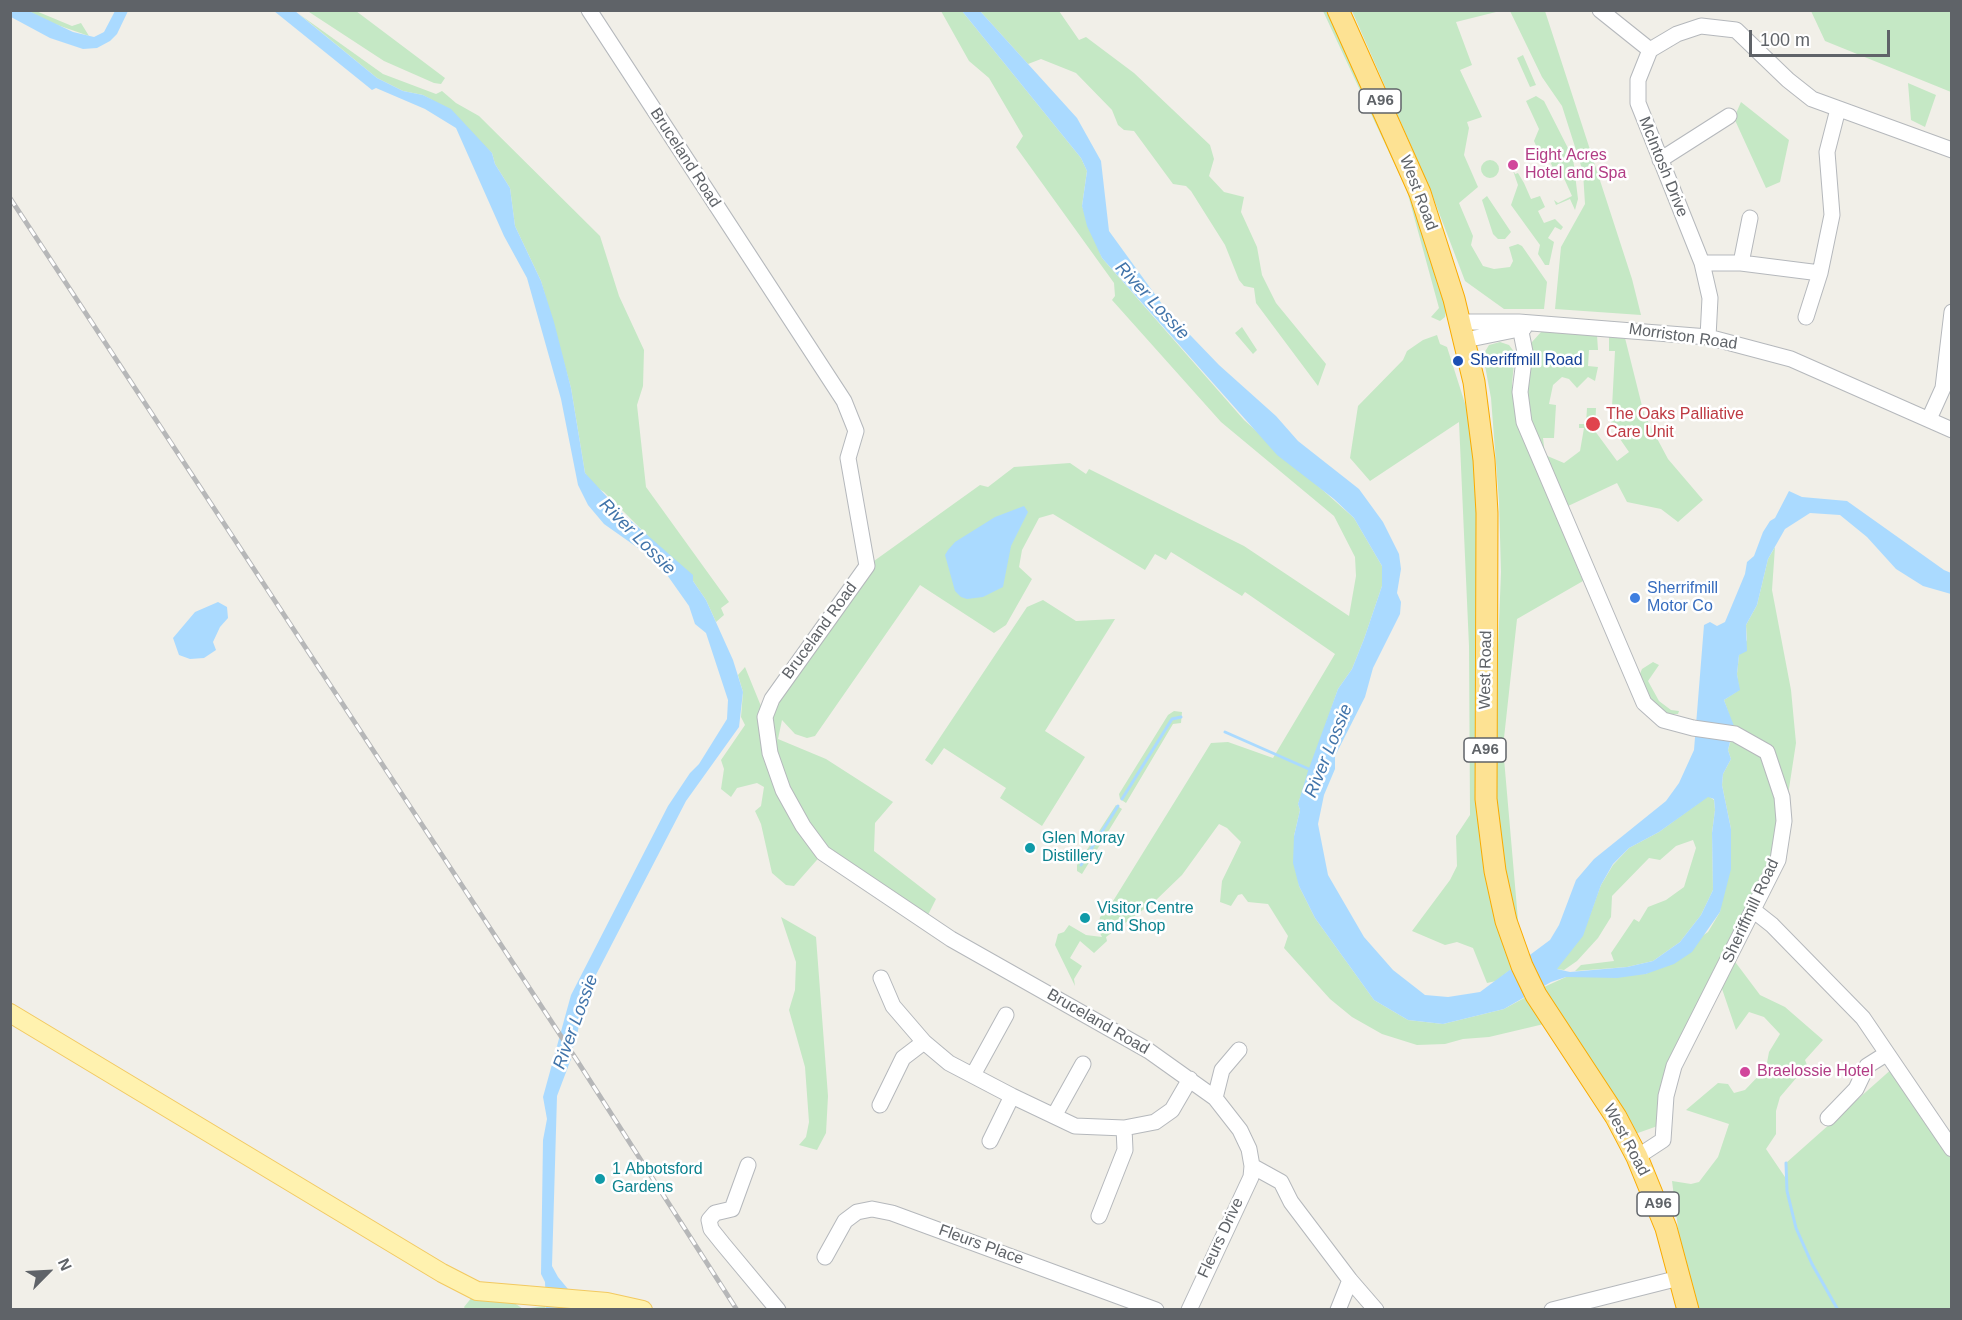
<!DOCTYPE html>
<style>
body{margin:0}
#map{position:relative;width:1962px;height:1320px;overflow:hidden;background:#f1efe8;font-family:Arial,sans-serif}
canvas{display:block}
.frame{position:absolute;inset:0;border:12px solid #5f6368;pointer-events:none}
.north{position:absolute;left:18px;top:1242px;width:60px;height:60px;-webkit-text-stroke:4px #fff;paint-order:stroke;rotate:66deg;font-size:16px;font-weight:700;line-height:24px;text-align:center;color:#5f6368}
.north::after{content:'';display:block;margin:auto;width:21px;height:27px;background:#5f6368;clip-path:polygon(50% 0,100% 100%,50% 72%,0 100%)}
.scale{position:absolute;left:1749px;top:30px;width:141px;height:27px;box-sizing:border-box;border:3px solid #5f6368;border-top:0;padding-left:8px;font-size:18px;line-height:21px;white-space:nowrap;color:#5f6368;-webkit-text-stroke:4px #fff;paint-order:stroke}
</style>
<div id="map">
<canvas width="1962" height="1320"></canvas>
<div class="frame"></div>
<div class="north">N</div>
<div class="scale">100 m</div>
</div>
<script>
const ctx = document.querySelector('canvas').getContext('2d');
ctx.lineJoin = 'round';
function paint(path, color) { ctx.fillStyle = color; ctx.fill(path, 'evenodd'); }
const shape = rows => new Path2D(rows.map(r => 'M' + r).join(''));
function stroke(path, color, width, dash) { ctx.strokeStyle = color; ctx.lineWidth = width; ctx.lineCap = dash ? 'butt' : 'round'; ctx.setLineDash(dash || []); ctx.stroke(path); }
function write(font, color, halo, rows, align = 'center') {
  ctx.font = font + ' Arial,sans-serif'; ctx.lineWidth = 5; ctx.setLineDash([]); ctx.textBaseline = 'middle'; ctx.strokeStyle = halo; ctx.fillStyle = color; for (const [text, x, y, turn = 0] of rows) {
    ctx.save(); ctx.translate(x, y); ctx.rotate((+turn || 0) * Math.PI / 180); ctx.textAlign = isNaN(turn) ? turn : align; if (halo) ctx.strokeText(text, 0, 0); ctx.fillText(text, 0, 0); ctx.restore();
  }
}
paint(shape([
 [306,10,356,11,445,78,441,84,434,83,384,61],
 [29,11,36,11,72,26,81,23,89,36,46,21],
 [941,11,962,11,1081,158,1087,171,1082,206,1102,258,1244,420,1354,518,1382,566,1382,586,1364,639,1352,669,1338,689,1298,804,1300,810,1294,836,1299,886,1315,918,1374,1000,1408,1020,1443,1024,1504,1009,1526,997,1544,1024,1489,1037,1463,1039,1445,1044,1417,1045,1382,1034,1352,1017,1330,999,1284,948,1288,936,1268,904,1248,902,1242,894,1238,895,1231,906,1220,902,1222,881,1241,842,1227,828,1219,824,1182,875,1155,901,1106,937,1107,941,1094,953,1080,941,1070,958,1082,966,1074,979,1075,986,1055,945,1058,934,1064,932,1069,925,1086,935,1102,937,1098,929,1100,917,1110,906,1211,743,1228,742,1273,758,1335,654,1245,592,1242,596,1171,552,1166,560,1155,554,1145,570,1053,514,1039,518,1022,550,1019,567,1032,579,1006,625,994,633,920,585,815,736,807,738,795,734,782,720,778,739,826,759,893,802,875,823,874,851,936,899,927,917,823,853,794,886,786,885,772,873,761,824,755,811,761,806,764,787,757,783,737,788,731,797,721,789,724,769,721,760,745,725,741,717,743,692,738,675,745,667,765,716,867,566,980,485,988,487,1014,467,1070,463,1086,474,1089,469,1244,546,1349,616,1356,576,1355,557,1334,516,1221,422,1112,300,1115,296,1114,283,1016,147,1023,136,989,78,969,61],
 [980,11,1059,11,1079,40,1086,37,1134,73,1210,145,1214,159,1209,176,1224,192,1244,197,1241,212,1257,247,1262,275,1276,303,1326,364,1318,386,1256,303,1254,288,1244,286,1239,280,1225,245,1191,191,1186,186,1173,184,1134,131,1124,130,1118,125,1112,110,1076,73,1041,59,1028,64],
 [1323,11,1334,11,1413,190,1446,310,1445,317,1440,321,1431,317,1439,308,1407,191],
 [1352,11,1500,11,1456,22,1472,65,1460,70,1482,117,1467,122,1469,128,1464,155,1478,187,1459,203,1473,236,1471,245,1483,266,1494,269,1510,267,1513,261,1509,247,1518,244,1522,246,1547,282,1544,309,1504,309,1465,281,1430,189],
 [1510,11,1545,11,1632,279,1641,315,1555,309,1561,247,1585,204,1583,172,1562,106,1542,77],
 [1811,11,1951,11,1951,92,1825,41],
 [299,14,383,74,436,94,442,91,456,103,479,116,600,236,619,296,644,350,643,386,637,405,646,487,729,602,721,608,724,615,716,622,706,600,693,581,604,492,594,486,585,473,571,388,541,281,515,226,510,188,495,164,492,153,432,100,423,95,403,91,377,78],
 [1523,55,1536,85,1530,87,1517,58],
 [1908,83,1936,95,1925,127,1911,120],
 [1536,96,1544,101,1573,158,1578,199,1575,210,1570,199,1556,205,1554,200,1558,203,1572,196,1558,165,1553,168,1544,148,1538,150,1534,141,1539,129,1526,101],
 [1741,102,1789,140,1780,182,1766,188,1734,118],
 '1481 169a9 9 0 1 1 18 0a9 9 0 1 1-18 0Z',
 [1511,165,1515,174,1518,173,1524,183,1531,199,1540,196,1545,207,1538,211,1544,223,1555,219,1563,227,1561,230,1555,227,1548,238,1554,242,1549,265,1545,265,1538,254,1540,245,1511,205,1518,185],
 [1487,196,1511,232,1505,239,1498,239,1493,234,1482,200],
 [1242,327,1257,350,1253,354,1235,333],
 [1548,330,1597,335,1598,350,1589,350,1588,366,1598,367,1595,381,1588,377,1577,388,1569,379,1562,377,1553,385,1549,404,1556,405,1554,438,1543,438,1545,455,1564,463,1580,451,1584,428,1579,428,1579,424,1586,424,1587,408,1596,408,1595,431,1617,461,1629,452,1611,426,1615,351,1609,351,1609,337,1610,334,1624,334,1644,414,1668,459,1703,500,1678,522,1661,509,1627,502,1617,483,1566,507,1529,426,1525,399,1532,342,1541,332],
 [1437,335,1440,344,1447,347,1469,416,1480,529,1478,665,1514,967,1496,981,1487,983,1473,948,1457,942,1445,945,1412,931,1450,880,1457,866,1456,836,1470,815,1469,646,1459,422,1370,481,1350,458,1358,406,1403,360,1407,351,1423,340],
 [1500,342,1509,345,1515,353,1512,384,1518,425,1583,581,1517,619,1503,747,1518,920,1515,925,1507,896,1495,794,1495,723,1501,572,1499,502,1491,398,1483,355,1489,345],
 [1775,547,1772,590,1791,690,1796,743,1778,860,1730,955,1760,995,1785,1007,1823,1040,1805,1060,1807,1065,1803,1070,1780,1097,1776,1111,1776,1134,1766,1149,1787,1180,1786,1163,1894,1067,1951,1149,1951,1309,1695,1309,1682,1260,1672,1181,1691,1184,1699,1182,1718,1157,1729,1124,1686,1110,1718,1083,1728,1084,1734,1093,1745,1090,1766,1068,1769,1052,1780,1034,1764,1017,1749,1012,1736,1030,1719,980,1674,1066,1666,1123,1635,1134,1563,1024,1544,987,1566,977,1646,974,1708,932,1720,912,1731,829,1722,785,1723,774,1731,759,1728,750,1734,729,1724,700,1739,690,1737,674,1739,655,1747,640,1746,625,1757,605,1768,559],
 [1043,600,1076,621,1115,619,1045,731,1085,757,1042,826,1000,798,1006,788,944,748,932,765,925,760,1027,607],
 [1653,662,1659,665,1648,681,1659,701,1671,710,1679,711,1678,714,1664,714,1651,703,1639,676,1642,669],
 [1174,711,1182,712,1181,723,1173,724,1126,803,1120,799,1119,794,1168,715],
 [1708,796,1714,800,1715,810,1712,833,1713,890,1701,915,1680,942,1653,961,1627,967,1575,971,1581,965,1614,961,1611,953,1634,919,1639,922,1648,907,1666,900,1684,887,1696,848,1693,840,1676,846,1660,860,1649,858,1612,896,1611,917,1598,938,1577,961,1564,970,1556,969,1582,936,1601,885,1613,865,1629,848,1659,832],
 [1116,805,1122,809,1082,874,1077,871,1077,865],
 [781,917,816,937,828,1096,826,1133,817,1150,799,1145,806,1137,809,1122,805,1067,789,1010,795,990,796,962],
 [477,1291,503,1295,523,1309,545,1306,546,1309,466,1310,464,1307]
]), '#c5e8c5');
paint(shape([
 [10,11,29,11,73,32,94,37,104,32,115,11,128,11,117,34,110,41,97,48,83,49,50,38,11,17],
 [274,11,295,11,377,78,403,91,423,95,451,109,492,153,495,164,510,188,515,226,541,281,554,322,571,388,585,473,622,513,693,575,693,581,706,600,733,660,743,692,739,727,686,801,585,996,575,1045,569,1051,571,1059,557,1096,552,1266,558,1277,568,1289,563,1309,546,1309,545,1282,541,1274,543,1140,547,1119,543,1097,571,995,668,806,690,773,699,764,727,719,728,700,706,633,695,624,689,606,665,572,648,555,604,524,588,505,578,485,561,399,527,278,504,236,456,128,425,109,376,88,372,90],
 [962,11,980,11,1077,118,1101,161,1109,231,1167,311,1219,365,1276,416,1298,441,1359,489,1383,522,1399,554,1401,569,1397,593,1401,602,1400,614,1373,668,1365,697,1335,756,1335,769,1324,795,1318,824,1328,875,1364,937,1393,970,1425,995,1448,997,1480,992,1550,940,1559,925,1576,880,1594,859,1666,801,1679,783,1694,750,1704,625,1710,622,1717,626,1725,622,1745,574,1747,562,1754,556,1763,532,1770,521,1775,518,1789,491,1802,497,1847,501,1944,570,1951,573,1951,594,1923,586,1896,569,1867,537,1840,515,1810,513,1785,529,1768,559,1757,605,1746,625,1747,651,1739,655,1737,674,1740,690,1724,700,1734,726,1728,750,1731,759,1723,774,1722,785,1731,829,1731,869,1720,912,1692,952,1674,964,1646,974,1617,978,1566,977,1551,982,1504,1009,1443,1024,1408,1020,1374,1000,1315,918,1299,886,1293,863,1294,836,1300,810,1298,804,1308,771,1338,689,1352,669,1364,639,1382,586,1382,566,1354,518,1334,499,1277,455,1102,258,1087,226,1082,206,1087,171,1081,158],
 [1708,797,1714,799,1715,810,1712,833,1713,890,1701,915,1680,942,1653,961,1627,967,1570,972,1557,969,1583,936,1601,885,1613,864,1629,848,1659,832],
 [1024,506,1028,512,1011,546,1003,587,983,597,967,599,961,597,955,591,945,555,948,550,955,542,995,517],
 [218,602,227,607,228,618,220,627,213,642,216,650,204,658,190,659,179,655,173,638,195,612]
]), '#aadaff');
stroke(shape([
 [1225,732,1311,770],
 [1122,799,1172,719,1181,717],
 [1081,865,1118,806],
 [1786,1163,1787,1191,1796,1228,1812,1264,1838,1310]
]), '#aadaff', 3);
const minor = shape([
 [589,10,844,401,856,431,848,458,867,566,772,699,765,717,770,753,783,790,803,826,823,853,951,939,1149,1051,1215,1098,1240,1130,1249,1149,1252,1166,1251,1177,1189,1310],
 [1600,10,1650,50],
 [1660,160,1729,116],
 [1702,263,1741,263,1820,273],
 [1741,263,1750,218],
 [1806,317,1820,273,1832,215,1827,152,1838,109],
 [1461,322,1519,322,1708,337,1791,359,1952,430],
 [1519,322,1525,352,1520,392,1524,422,1644,703,1663,720,1693,728,1735,734,1767,752,1782,797,1784,821,1778,860,1674,1066,1666,1096,1663,1140,1637,1157],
 [1708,337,1710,298,1702,263,1638,103,1638,80,1650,50,1677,34,1701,26,1736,30,1788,80,1812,99,1952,150],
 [1465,340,1524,328],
 [1929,419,1943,388,1952,312],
 [1753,910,1772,925,1863,1018,1952,1149],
 [881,978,893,1006,924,1042,949,1063,1012,1096,1075,1126,1124,1128,1155,1122,1172,1110,1190,1079],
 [973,1075,1006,1015],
 [1215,1098,1222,1070,1239,1050],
 [880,1105,903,1058,924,1042],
 [1054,1116,1083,1064],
 [1828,1118,1856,1089,1867,1066,1886,1054],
 [990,1141,1012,1096],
 [748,1165,732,1209,715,1213,709,1220,711,1229,723,1244,778,1310],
 [1252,1166,1281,1182,1291,1202,1350,1280,1376,1310],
 [1099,1216,1125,1150,1124,1128],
 [825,1257,845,1221,857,1212,872,1209,892,1213,1156,1310],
 [1338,1310,1350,1280],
 [1552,1310,1679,1278]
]);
const major = shape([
 [10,1013,442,1273,477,1291,607,1302,643,1310]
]);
const highway = shape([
 [1338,10,1420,193,1454,299,1474,382,1484,460,1487,513,1486,799,1495,871,1506,921,1522,966,1536,995,1616,1117,1637,1157,1666,1228,1688,1310]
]);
stroke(minor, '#b5b8bc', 17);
stroke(major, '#f2c960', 20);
stroke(highway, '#f9ab00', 23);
stroke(minor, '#fff', 15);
stroke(major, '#fff2af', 18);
stroke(highway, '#fde293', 21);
const rail = shape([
 [10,198,578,1062,737,1310]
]);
stroke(rail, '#b6b7b8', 5);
stroke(rail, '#fff', 3, [9]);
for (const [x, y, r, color] of [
 [1513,165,6,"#d1479c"],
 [1458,361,6,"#1a4fb4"],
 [1593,424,8,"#e0444e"],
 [1635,598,6,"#3f7fe0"],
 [1030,848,6,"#0f9aa8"],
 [1085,918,6,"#0f9aa8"],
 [1745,1072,6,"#d1479c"],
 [600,1179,6,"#0f9aa8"]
]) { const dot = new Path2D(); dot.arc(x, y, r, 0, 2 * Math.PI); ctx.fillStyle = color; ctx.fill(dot); stroke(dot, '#fff', 2); }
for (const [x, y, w] of [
 [1380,101,42],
 [1485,750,42],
 [1658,1204,42]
]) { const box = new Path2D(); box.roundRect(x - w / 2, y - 12, w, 24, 4.5); ctx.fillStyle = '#fff'; ctx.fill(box); stroke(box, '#5f6368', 1.5); }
write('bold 15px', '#5f6368', null, [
 ["A96",1380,101],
 ["A96",1485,750],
 ["A96",1658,1204]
]);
write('16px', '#b23c85', '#fff', [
 ["Eight Acres",1525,156],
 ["Hotel and Spa",1525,174],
 ["Braelossie Hotel",1757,1072]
], 'left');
write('16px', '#5f6368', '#fff', [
 ["Bruceland Road",685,158,57],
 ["McIntosh Drive",1663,167,68],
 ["West Road",1418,193,69],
 ["Morriston Road",1683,337,8],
 ["Bruceland Road",820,631,-54],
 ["West Road",1486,670,-89],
 ["Sheriffmill Road",1751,911,-65],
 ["Bruceland Road",1098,1022,30],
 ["West Road",1626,1140,62],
 ["Fleurs Drive",1221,1238,-65],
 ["Fleurs Place",981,1245,20]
]);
write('16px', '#164399', '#fff', [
 ["Sheriffmill Road",1470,361]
], 'left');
write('16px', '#be3a42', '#fff', [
 ["The Oaks Palliative",1606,415],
 ["Care Unit",1606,433]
], 'left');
write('16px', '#366cbe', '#fff', [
 ["Sherrifmill",1647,589],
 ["Motor Co",1647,607]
], 'left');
write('16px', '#0d838f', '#fff', [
 ["Glen Moray",1042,839],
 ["Distillery",1042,857],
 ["Visitor Centre",1097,909],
 ["and Shop",1097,927],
 ["1 Abbotsford",612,1170],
 ["Gardens",612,1188]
], 'left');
write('italic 18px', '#4174aa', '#fff', [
 ["River Lossie",1152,301,47],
 ["River Lossie",637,537,45],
 ["River Lossie",1329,751,-68],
 ["River Lossie",576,1022,-70]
]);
</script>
